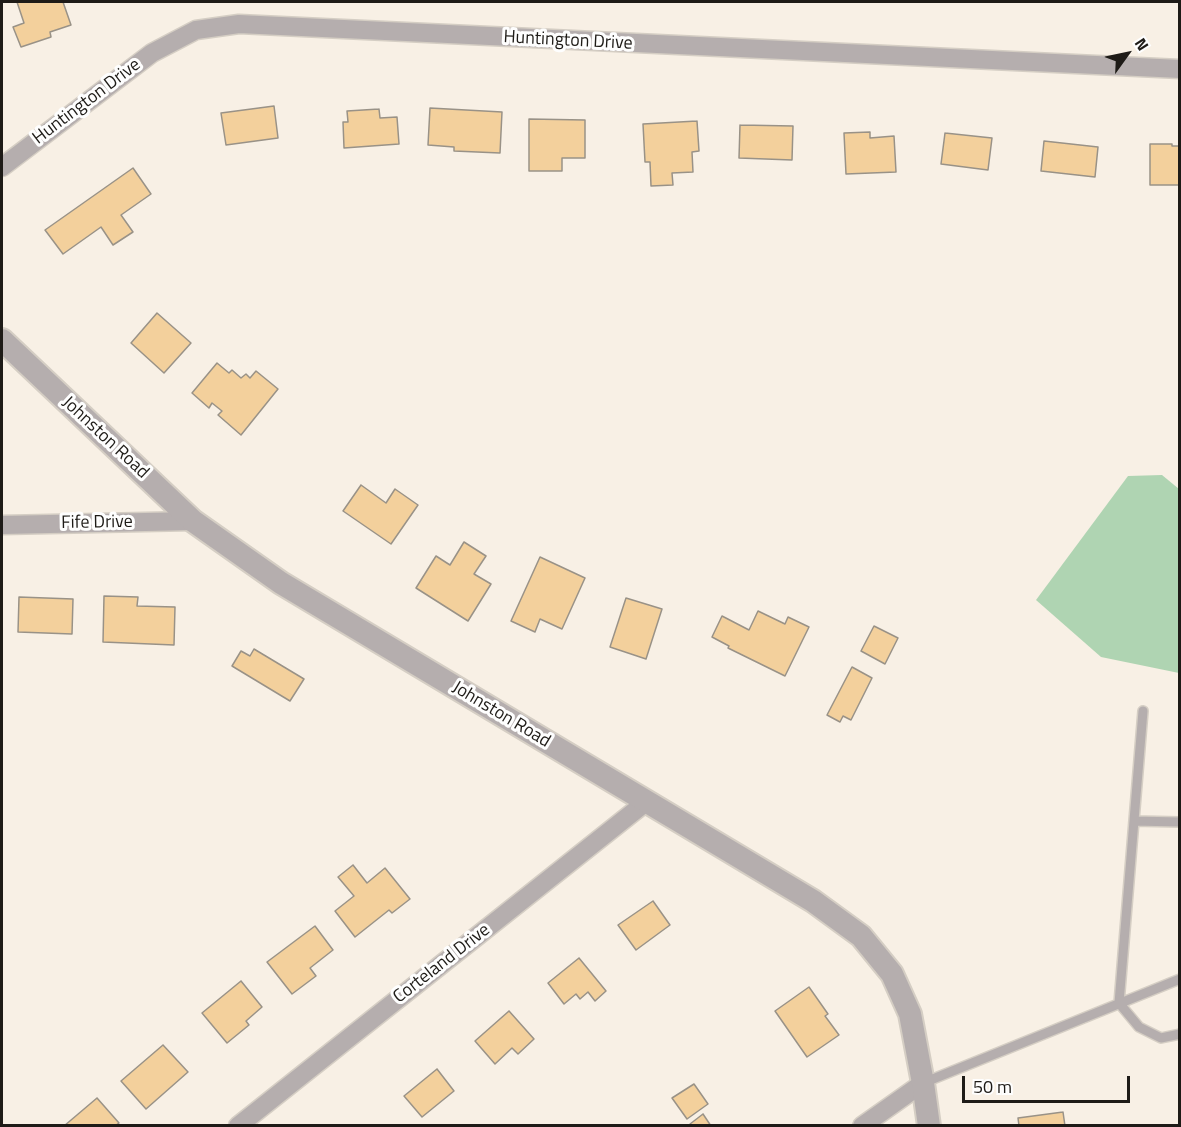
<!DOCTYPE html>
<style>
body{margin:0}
#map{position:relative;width:1181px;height:1127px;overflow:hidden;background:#f8f0e5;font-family:"Titillium Web",sans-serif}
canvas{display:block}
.frame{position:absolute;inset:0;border:3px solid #1e1b17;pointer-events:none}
.north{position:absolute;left:1097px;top:24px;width:60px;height:60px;-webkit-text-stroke:4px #fefefe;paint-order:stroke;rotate:57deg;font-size:16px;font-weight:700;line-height:24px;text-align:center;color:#1e1b17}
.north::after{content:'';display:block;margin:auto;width:21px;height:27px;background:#1e1b17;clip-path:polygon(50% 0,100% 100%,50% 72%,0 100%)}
.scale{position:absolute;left:962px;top:1076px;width:168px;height:27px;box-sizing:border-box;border:3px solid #1e1b17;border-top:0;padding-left:8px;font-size:18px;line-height:21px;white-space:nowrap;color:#1e1b17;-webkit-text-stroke:4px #fefefe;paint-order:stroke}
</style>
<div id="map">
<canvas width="1181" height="1127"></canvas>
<div class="frame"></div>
<div class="north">N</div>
<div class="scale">50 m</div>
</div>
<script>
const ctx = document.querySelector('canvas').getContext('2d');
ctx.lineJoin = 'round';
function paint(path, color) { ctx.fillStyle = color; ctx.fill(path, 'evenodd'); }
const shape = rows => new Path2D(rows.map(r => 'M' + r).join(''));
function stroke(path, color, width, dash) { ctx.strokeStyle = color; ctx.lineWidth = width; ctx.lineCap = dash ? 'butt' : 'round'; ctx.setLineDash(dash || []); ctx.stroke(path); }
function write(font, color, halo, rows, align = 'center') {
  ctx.font = font + ' "Titillium Web",sans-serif'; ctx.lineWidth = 6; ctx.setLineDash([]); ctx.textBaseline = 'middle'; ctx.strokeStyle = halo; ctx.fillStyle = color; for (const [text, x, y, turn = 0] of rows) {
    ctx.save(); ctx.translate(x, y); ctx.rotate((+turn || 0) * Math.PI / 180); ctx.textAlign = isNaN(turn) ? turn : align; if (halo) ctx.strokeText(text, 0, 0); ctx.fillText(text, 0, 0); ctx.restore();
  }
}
paint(shape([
 [1162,475,1179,489,1179,673,1101,657,1036,600,1128,476]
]), '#afd4b2');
const building = shape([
 [17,2,63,2,71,25,50,32,51,37,21,47,13,27,24,23,17,2],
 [274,106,278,138,226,145,221,113,274,106],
 [430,108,502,112,500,153,454,151,454,147,428,145,430,108],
 [379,109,380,118,397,117,399,144,344,148,343,122,348,122,347,111,379,109],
 [529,119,585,120,585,158,562,158,562,171,529,171,529,119],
 [697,121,699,151,692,152,693,172,672,173,673,185,651,186,650,162,645,162,643,124,697,121],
 [740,125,793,126,792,160,739,158,740,125],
 [870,132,870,138,894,136,896,172,846,174,844,133,870,132],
 [945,133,992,138,988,170,941,164,945,133],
 [1044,141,1098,147,1095,177,1041,171,1044,141],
 [1150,144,1172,144,1172,146,1180,146,1180,185,1150,185,1150,144],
 [133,168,151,194,121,215,133,232,113,245,101,227,63,254,45,230,133,168],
 [157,313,191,343,164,373,131,343,157,313],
 [217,363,229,373,232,370,241,378,246,374,250,378,256,371,278,389,241,435,218,415,222,411,212,403,209,408,192,393,217,363],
 [361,485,386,503,395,489,418,505,391,544,343,511,361,485],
 [464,542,486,556,474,574,491,584,468,621,416,588,436,556,450,565,464,542],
 [540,557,585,578,562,629,540,619,535,632,511,621,540,557],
 [104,596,138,597,137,606,175,607,174,645,103,642,104,596],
 [19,597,73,599,72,634,18,632,19,597],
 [626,598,662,609,646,659,610,647,626,598],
 [758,611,785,624,788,617,809,627,785,676,728,648,729,646,712,637,722,616,749,630,758,611],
 [874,626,898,638,885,664,861,651,874,626],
 [254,649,304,679,290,701,232,666,241,651,250,656,254,649],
 [852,667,872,678,851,720,843,716,840,722,827,715,852,667],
 [353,865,367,883,385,868,410,899,392,913,389,910,355,937,335,911,354,896,338,877,353,865],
 [653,901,670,925,636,950,618,925,653,901],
 [315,926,333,950,310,968,316,976,292,994,267,962,315,926],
 [579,958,606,991,595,1001,588,992,580,999,576,994,564,1004,548,983,579,958],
 [241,981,262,1007,246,1021,249,1025,227,1043,202,1013,241,981],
 [809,987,828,1014,825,1016,839,1035,807,1057,775,1011,809,987],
 [509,1011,534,1039,518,1054,512,1048,495,1064,475,1041,509,1011],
 [163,1045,188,1072,146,1109,121,1081,163,1045],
 [437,1069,454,1091,422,1117,404,1096,437,1069],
 [694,1084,708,1104,687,1119,672,1098,694,1084],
 [97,1098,119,1123,115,1126,64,1126,97,1098],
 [1063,1112,1065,1126,1019,1126,1018,1118,1063,1112],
 [703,1114,711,1126,691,1126,690,1124,703,1114]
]);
paint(building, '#f3d09c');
stroke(building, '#999287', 1.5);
const service = shape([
 [1143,711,1119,1003,1139,1027,1161,1038,1180,1034],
 [1134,821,1180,822],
 [923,1083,1180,979]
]);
const minor = shape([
 [2,167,152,53,196,30,239,24,1180,69],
 [2,525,193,521],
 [238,1126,646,802],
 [862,1126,923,1083]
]);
const tertiary = shape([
 [2,340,193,521,281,583,813,901,861,936,892,974,910,1014,923,1083,929,1126]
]);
stroke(service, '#d5cec4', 12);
stroke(minor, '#d5cec4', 21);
stroke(tertiary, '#d5cec4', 26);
stroke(service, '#b5aeae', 9);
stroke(minor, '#b5aeae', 18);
stroke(tertiary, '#b5aeae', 22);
write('18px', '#1e1b17', '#fefefe', [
 ["Huntington Drive",568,41,3],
 ["Huntington Drive",87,102,-37],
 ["Johnston Road",105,438,43],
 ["Fife Drive",97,523,-1],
 ["Johnston Road",501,715,31],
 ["Corteland Drive",442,964,-38]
]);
</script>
